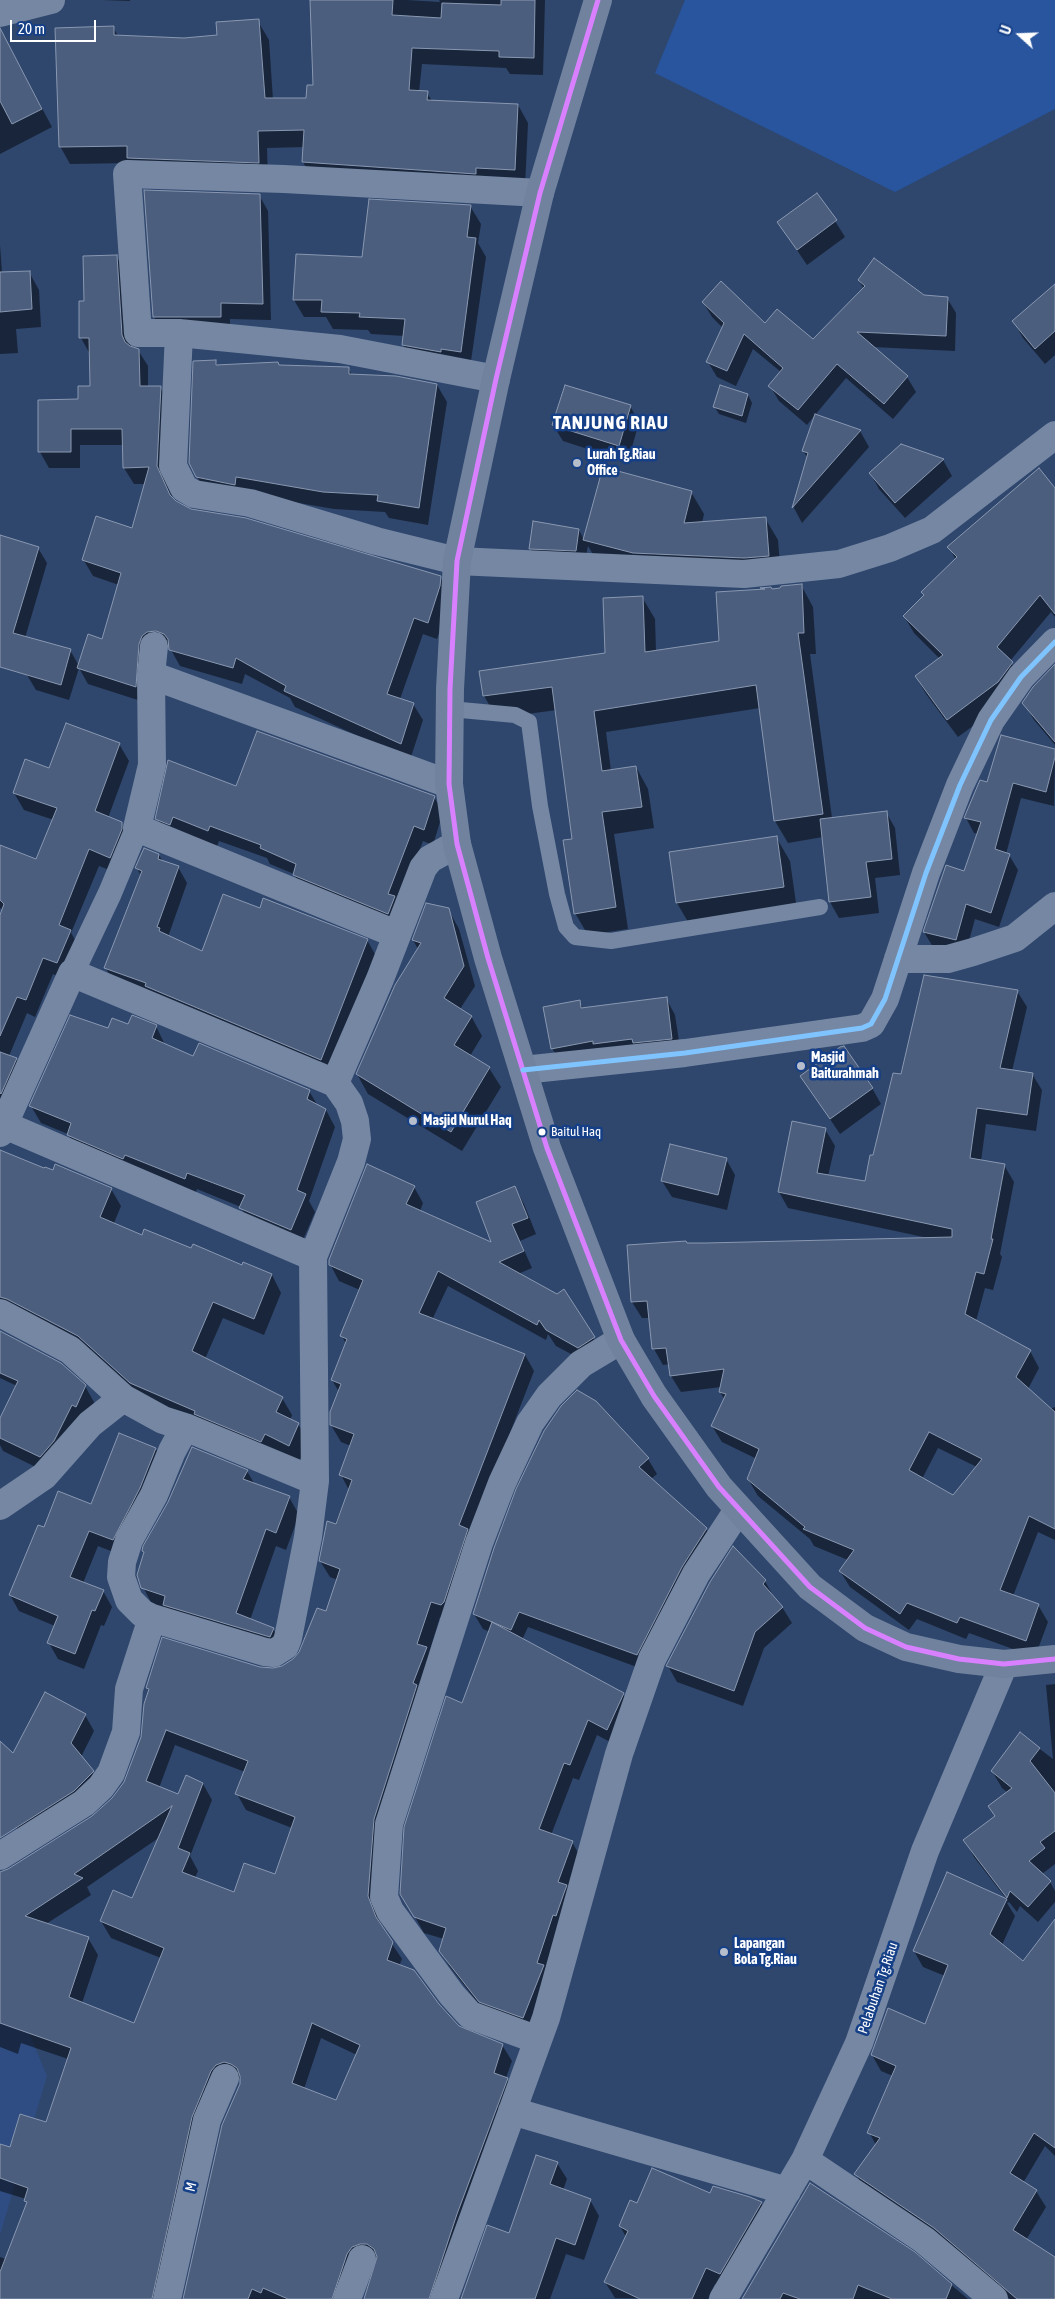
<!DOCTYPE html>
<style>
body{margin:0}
#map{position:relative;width:1055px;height:2299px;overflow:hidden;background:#2f466d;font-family:"Asap Condensed",sans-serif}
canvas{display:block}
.north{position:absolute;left:995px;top:10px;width:50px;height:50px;-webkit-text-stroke:4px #153f87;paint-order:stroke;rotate:290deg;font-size:14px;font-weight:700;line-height:20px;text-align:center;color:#fff}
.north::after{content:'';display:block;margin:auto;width:18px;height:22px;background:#fff;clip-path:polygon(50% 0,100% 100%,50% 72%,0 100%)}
.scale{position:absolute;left:10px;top:20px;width:86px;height:22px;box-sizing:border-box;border:2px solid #fff;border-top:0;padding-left:6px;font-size:15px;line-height:18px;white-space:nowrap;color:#fff;-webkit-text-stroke:4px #153f87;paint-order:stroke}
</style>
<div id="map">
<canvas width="1055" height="2299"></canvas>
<div class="north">U</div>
<div class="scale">20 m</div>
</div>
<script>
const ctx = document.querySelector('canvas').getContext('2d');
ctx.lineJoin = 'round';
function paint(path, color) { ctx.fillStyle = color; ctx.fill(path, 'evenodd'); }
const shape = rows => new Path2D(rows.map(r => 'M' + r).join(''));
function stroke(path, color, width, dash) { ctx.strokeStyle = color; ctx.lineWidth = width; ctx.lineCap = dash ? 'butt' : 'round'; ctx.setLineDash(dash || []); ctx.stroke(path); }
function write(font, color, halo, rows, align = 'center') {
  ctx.font = font + ' "Asap Condensed",sans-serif'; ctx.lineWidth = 5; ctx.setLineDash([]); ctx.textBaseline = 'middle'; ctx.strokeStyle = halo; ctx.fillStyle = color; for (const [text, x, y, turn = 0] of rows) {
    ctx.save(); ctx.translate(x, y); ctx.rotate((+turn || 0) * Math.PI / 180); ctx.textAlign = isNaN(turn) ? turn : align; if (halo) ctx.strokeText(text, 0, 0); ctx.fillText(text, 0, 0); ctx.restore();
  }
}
paint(shape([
 [685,0,1055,0,1055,109,895,192,655,73]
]), '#28559e');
paint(shape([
 [0,1962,47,2076,0,2235]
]), '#2f4d82');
paint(shape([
 [102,0,130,0,130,1],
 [325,0,407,0,440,2,439,0,545,0,543,75,510,74,506,68,422,64,419,92,427,93,432,101,518,105,528,123,525,187,313,179,303,162,304,147,267,148,268,180,131,163,70,164,60,146,113,27,118,36,184,39,218,36,259,23,269,40,273,100,307,99,314,86],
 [11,50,52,127,0,154,0,56],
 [259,195,268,211,271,320,230,319,230,333,163,333,154,317],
 [470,206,481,224,478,243,486,257,470,368,414,362,403,345,405,336,371,334,368,330,333,329,326,317,304,317,294,300,363,259],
 [835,221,845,237,807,265,778,222],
 [0,245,2,273,29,272,39,290,41,327,16,329,18,353,0,354],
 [116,256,126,272,131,348,138,350,148,366,148,387,160,387,170,404,166,483,174,501,191,511,440,577,449,593,449,603,437,639,423,634,400,699,413,704,423,720,410,760,295,707,290,698,245,674,242,684,180,666,170,648,166,646,144,702,88,684,79,668,69,700,36,690,27,675,0,665,0,536,38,548,47,563,25,638,70,650,79,666,103,640,119,585,93,576,83,559,133,530,146,484,134,484,124,468,124,445,80,445,80,468,49,468,40,452,79,400,92,388,90,354,81,338,86,302],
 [859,281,923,297,947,298,956,313,955,351,873,347,907,377,916,392,893,419,846,378,815,415,860,431,869,447,802,523,794,508,808,458,803,451,815,415,807,425,779,401,770,386,781,372,753,349,736,386,717,377,708,362,723,328,712,317,703,302,813,341,864,289],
 [1055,295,1055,355,1045,364,1023,338,1014,322],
 [215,361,218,366,348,368,352,375,437,385,447,402,428,525,389,518,385,512,334,509,246,494,207,494,197,476],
 [748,395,752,403,746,423,719,414,714,406],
 [630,406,639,422,628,462,563,441,553,425],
 [901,445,943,460,952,476,905,518,879,489,870,473],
 [1055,490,1055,617,1051,612,1010,661,1022,681,1008,700,958,737,926,694,916,677,940,659,914,633,904,616,956,560,949,547],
 [691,492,704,514,702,523,765,518,778,540,781,577,597,561,588,546,584,566,539,564,530,548,579,530,584,540],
 [801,585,813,607,816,654,810,654,832,818,886,812,895,828,900,875,875,878,879,913,839,918,830,902,823,837,788,843,775,821,760,708,606,732,611,771,636,767,648,789,654,828,614,834,628,929,588,935,575,913,574,840,557,710,497,718,484,696,481,672,607,655,642,597,655,619,656,652,720,642,763,591,762,589,771,588,772,590],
 [1055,666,1055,745,1034,720,1024,703],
 [119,744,129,761,108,818,121,823,131,841,120,874,99,866,71,933,80,948,67,980,53,974,35,1017,27,1013,9,1056,16,1059,26,1076,0,1121,0,919,4,910,0,908,0,846,37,861,54,820,24,810,14,793,50,769],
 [1055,752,1054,806,1021,798,1006,854,1009,855,1018,870,999,927,975,919,965,955,933,947,924,932,965,873,978,834,974,833,966,818,988,783],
 [237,787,434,797,443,812,433,845,423,841,399,905,397,929,303,890,294,874,270,864,267,858,219,841,217,846,182,832,166,834,157,818],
 [776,837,790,861,797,910,691,927,677,903],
 [159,855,163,862,178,867,187,883,168,937,203,952,260,910,367,940,376,956,330,1076,115,984,105,967,141,876,137,868],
 [448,909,459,929,475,986,460,1009,471,1016,482,1036,470,1056,489,1068,501,1087,462,1151,368,1094,357,1074,418,949,413,940],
 [1017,991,1027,1007,1012,1071,1032,1074,1042,1090,1036,1131,986,1124,981,1161,1004,1165,1014,1182,1000,1254,1002,1257,993,1290,985,1288,976,1321,1030,1351,1039,1368,1028,1389,1050,1409,1055,1407,1055,1540,1038,1532,1013,1596,1038,1605,1048,1622,1035,1657,969,1633,966,1639,917,1619,909,1630,850,1587,840,1571,848,1560,814,1546,810,1539,758,1496,748,1479,757,1459,722,1442,712,1426,725,1400,720,1392,721,1387,681,1392,671,1376,670,1364,663,1365,654,1349,650,1318,642,1318,632,1302,687,1244,928,1238,788,1208,779,1192,825,1129,835,1146,828,1176,866,1183,902,1076],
 [938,1448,977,1467,953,1496,922,1479],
 [666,998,675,1015,681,1054,561,1064,552,1048,579,1002,584,1009],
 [129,1026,156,1026,165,1045,194,1057,309,1091,318,1106,326,1110,335,1127,309,1201,315,1212,300,1247,250,1225,241,1207,197,1189,195,1195,78,1152,68,1134,41,1123,31,1106,109,1030],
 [801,1076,872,1088,881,1104,840,1134],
 [0,1152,45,1170,111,1189,121,1206,114,1223,143,1236,242,1266,243,1264,272,1275,281,1293,264,1335,223,1318,205,1359,282,1398,292,1415,290,1420,298,1424,308,1441,299,1462,205,1431,0,1318],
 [726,1159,735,1175,727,1210,672,1197,662,1181],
 [414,1187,423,1203,420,1211,493,1244,515,1188,524,1204,536,1234,520,1241,532,1268,518,1274,557,1295,563,1291,603,1354,588,1363,556,1346,548,1334,546,1340,448,1286,432,1320,525,1355,534,1371,470,1536,450,1621,440,1617,429,1653,435,1664,377,1914,382,1929,402,1959,399,1966,458,2027,502,2045,512,2061,506,2078,516,2095,442,2299,365,2299,377,2260,369,2260,345,2299,184,2299,241,2084,241,2079,232,2078,163,2299,0,2299,0,2257,6,2259,27,2204,26,2199,0,2191,0,2146,11,2149,47,2123,68,2059,21,2043,18,2054,0,2047,0,1873,9,1870,93,1817,113,1799,127,1779,142,1737,149,1692,147,1688,260,1668,273,1670,283,1667,294,1660,327,1613,338,1580,330,1577,320,1561,349,1490,341,1475,351,1446,341,1442,331,1425,339,1392,332,1380,346,1344,342,1336,360,1290,339,1281,330,1264],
 [175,1745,245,1772,237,1794,246,1810,292,1828,276,1876,234,1894,195,1878,198,1871,190,1856,212,1800,203,1784,178,1795,159,1788],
 [160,1837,133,1900,101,1921,111,1938,161,1958,135,2025,82,2003,98,1955,88,1938,46,1924,91,1895,87,1887],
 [321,2038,357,2055,336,2102,304,2089],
 [0,1332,85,1386,95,1404,50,1474,3,1451,0,1445,0,1420,17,1386,0,1378],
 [156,1449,164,1464,121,1555,98,1546,83,1583,103,1591,112,1607,104,1626,101,1625,84,1669,58,1659,49,1643,55,1626,19,1611,10,1595,45,1529,92,1505],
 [648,1459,657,1474,651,1479,706,1529,715,1544,645,1670,528,1627,522,1640,623,1694,632,1710,616,1745,597,1735,579,1780,573,1778,551,1835,572,1842,581,1858,532,2033,489,2017,450,1967,440,1951,444,1939,424,1933,411,1910,462,1704,490,1632,483,1629,474,1614],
 [247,1471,255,1485,289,1497,299,1515,286,1550,276,1546,250,1620,273,1629,284,1647,153,1606,143,1587,143,1551,169,1503],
 [765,1581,774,1598,782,1607,792,1623,764,1648,743,1706,677,1682,668,1666],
 [1055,1684,1055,1864,1042,1874,1050,1882,1055,1891,1055,1902,1038,1922,1020,1906,1017,1912,1009,1902,1007,1903,1015,1916,1002,1945,1023,1963,1055,1940,1055,2156,1045,2146,1023,2183,1036,2191,1046,2207,1026,2240,1055,2258,1055,2299,1010,2299,943,2243,865,2190,856,2174,876,2145,869,2132,893,2076,881,2071,872,2055,926,2026,945,1976,923,1967,914,1951,948,1873,1008,1901,974,1857,965,1841,996,1817,1008,1793,1002,1788,992,1771,1020,1734,1053,1759,1046,1685],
 [85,1715,94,1731,81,1757,102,1787,26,1843,0,1801,0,1743,13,1755],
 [557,2163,567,2179,563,2190,590,2200,599,2216,584,2260,566,2254,550,2299,462,2299,509,2234],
 [711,2194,761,2203,770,2219,729,2289,715,2284,708,2299,615,2298,605,2282,626,2237,620,2226,638,2204],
 [914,2254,968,2299,743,2299]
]), '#0007');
const building = shape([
 [310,0,393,0,392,15,441,18,442,3,501,5,501,0,535,0,534,58,499,57,499,51,412,48,409,90,428,91,427,100,518,104,515,170,476,168,476,174,302,162,304,130,258,131,259,163,127,158,127,146,59,147,55,28,114,26,114,35,184,38,217,35,216,22,259,19,265,98,306,98,307,85,313,85,310,0],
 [0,28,42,109,12,124,0,101,0,28],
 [144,190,260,194,263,304,221,303,221,317,153,317,144,190],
 [817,193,837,220,797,250,777,222,817,193],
 [369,199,471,205,467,237,476,238,461,352,441,349,441,352,402,345,405,319,359,317,360,313,321,312,322,300,293,300,296,254,362,257,369,199],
 [117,255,122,335,125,342,130,346,139,349,140,386,161,386,157,466,170,495,176,501,191,509,246,518,441,576,440,586,428,623,414,618,387,694,414,703,401,744,284,691,286,686,236,658,233,668,169,650,168,639,164,634,156,631,147,632,142,636,139,644,136,687,77,668,88,634,102,639,121,573,82,560,96,516,132,528,149,467,123,468,122,429,71,429,71,452,38,452,38,400,78,399,78,386,90,386,89,338,79,338,79,301,84,301,83,256,117,255],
 [874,258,924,295,948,297,946,336,857,332,908,376,884,404,837,364,798,410,768,386,783,368,744,334,727,371,706,362,724,323,702,302,721,281,765,323,777,309,813,339,865,286,858,280,874,258],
 [30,271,32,309,0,312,0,272,30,271],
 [1055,284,1055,331,1035,349,1012,321,1055,284],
 [216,360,216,365,278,362,279,365,349,367,349,374,396,376,437,384,419,508,377,501,378,495,323,492,236,477,235,485,196,477,189,463,193,361,216,360],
 [565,385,631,405,619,446,552,425,565,385],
 [720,385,748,394,742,416,713,407,720,385],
 [815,414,861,430,792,508,808,453,802,451,815,414],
 [901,444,944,459,895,503,869,473,901,444],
 [603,467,692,491,684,523,766,517,769,556,744,558,633,553,583,540,603,467],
 [1039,468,1055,488,1055,614,1040,595,997,647,1013,662,998,682,947,720,915,676,943,655,903,616,924,595,921,592,957,557,947,547,1039,468],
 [533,521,579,529,576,551,529,549,533,521],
 [0,535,39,547,13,633,71,649,61,685,0,667,0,535],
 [802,584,804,633,798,633,823,814,774,821,756,685,594,711,602,771,636,766,642,807,602,812,616,907,574,914,563,840,572,839,552,687,483,696,479,671,605,653,603,598,643,596,645,652,719,641,716,592,765,589,760,588,771,587,772,589,780,588,781,586,802,584],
 [1055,664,1055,742,1022,703,1033,687,1055,664],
 [66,723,120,743,95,811,122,822,122,829,110,858,89,849,59,925,71,930,57,963,43,958,26,1000,17,997,0,1036,0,915,4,904,0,900,0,845,36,859,57,808,13,793,25,759,49,768,66,723],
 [257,731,435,796,424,830,414,826,388,894,395,896,388,914,293,875,296,864,260,848,261,845,210,826,208,831,173,817,170,825,155,819,168,760,236,786,257,731],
 [1001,735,1055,749,1055,757,1046,792,1013,783,995,849,1010,854,991,913,966,904,956,940,923,932,946,865,964,871,981,822,964,818,980,780,987,782,1001,735],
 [887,811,892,859,866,862,871,897,829,902,820,819,887,811],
 [777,836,784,887,676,903,669,852,777,836],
 [144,848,159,854,158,859,179,866,157,927,160,928,159,931,202,951,223,894,260,908,263,898,368,939,321,1060,145,986,146,983,104,968,142,871,135,868,144,848],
 [426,903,449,908,464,966,444,998,472,1016,454,1045,490,1067,451,1132,356,1074,395,985,421,943,412,940,426,903],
 [924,975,1018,990,1000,1068,1033,1073,1027,1115,977,1108,970,1158,1005,1164,991,1239,993,1239,984,1274,976,1272,965,1314,1031,1350,1016,1377,1055,1412,1055,1529,1029,1516,1000,1590,1039,1604,1026,1641,960,1617,957,1623,907,1603,900,1614,839,1571,854,1550,803,1529,805,1527,747,1479,759,1449,711,1426,726,1394,719,1392,724,1369,670,1376,666,1348,652,1349,647,1301,631,1302,627,1245,686,1241,687,1243,706,1243,952,1237,952,1229,778,1192,792,1121,826,1128,817,1173,865,1181,870,1155,873,1155,893,1073,901,1074,924,975],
 [929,1432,982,1459,953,1495,909,1470,929,1432],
 [667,997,672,1039,633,1043,632,1039,593,1044,593,1041,551,1049,543,1007,580,1000,581,1008,667,997],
 [70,1015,108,1028,112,1018,128,1024,132,1015,157,1025,152,1038,193,1056,199,1043,310,1090,307,1099,326,1109,297,1190,306,1194,291,1230,239,1208,245,1195,187,1173,185,1179,125,1155,123,1159,67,1135,71,1123,29,1106,70,1015],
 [844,1046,873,1088,830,1119,800,1076,840,1047,844,1046],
 [0,1052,17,1058,1,1094,0,1093,0,1052],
 [670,1144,727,1158,718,1195,661,1181,670,1144],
 [0,1150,44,1168,45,1167,53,1170,55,1164,112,1188,100,1217,142,1235,144,1229,191,1248,193,1244,242,1265,243,1262,272,1274,254,1319,213,1302,192,1351,283,1397,276,1412,299,1423,289,1446,265,1434,261,1442,194,1414,195,1411,130,1383,78,1336,7,1299,0,1297,0,1150],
 [367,1164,415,1186,406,1204,491,1242,476,1202,515,1186,528,1218,512,1224,524,1251,499,1262,557,1294,564,1289,595,1337,578,1348,546,1330,539,1320,537,1325,438,1271,419,1313,525,1354,459,1525,468,1529,444,1602,441,1605,431,1602,417,1644,427,1647,413,1683,417,1685,374,1819,368,1896,376,1917,393,1942,387,1960,414,1970,439,2004,459,2026,503,2044,494,2073,508,2078,457,2214,429,2299,364,2299,377,2257,374,2249,367,2244,360,2244,352,2247,347,2254,332,2299,288,2299,263,2288,261,2293,252,2289,248,2299,183,2299,222,2125,240,2084,240,2076,237,2068,231,2064,224,2062,216,2065,211,2071,192,2117,152,2299,0,2299,0,2272,27,2202,24,2201,28,2188,0,2178,0,2144,10,2147,20,2114,46,2122,71,2048,0,2023,0,1872,8,1869,92,1816,112,1798,124,1782,141,1737,144,1704,149,1689,146,1688,162,1637,260,1667,273,1668,282,1666,293,1659,299,1652,317,1608,326,1611,340,1569,319,1561,327,1521,336,1524,352,1480,339,1475,354,1434,330,1425,330,1412,341,1384,331,1380,347,1339,340,1336,363,1280,329,1265,329,1260,367,1164],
 [166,1730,248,1761,235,1794,295,1817,275,1874,244,1863,234,1892,182,1872,190,1853,178,1848,203,1783,186,1775,178,1794,146,1781,166,1730],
 [172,1806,132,1898,113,1890,100,1921,164,1948,134,2023,69,1997,89,1937,25,1916,83,1878,74,1874,172,1806],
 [312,2023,360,2045,336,2100,292,2083,312,2023],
 [0,1331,61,1363,86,1385,76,1407,72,1405,54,1441,40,1457,0,1438,0,1418,18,1381,0,1373,0,1331],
 [577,1390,596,1401,649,1458,639,1467,707,1528,682,1567,637,1655,519,1612,511,1630,473,1614,494,1548,516,1489,544,1431,561,1406,577,1390],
 [119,1433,156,1448,140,1488,113,1540,89,1531,70,1577,104,1590,95,1611,92,1610,75,1654,47,1643,58,1616,9,1595,38,1525,44,1527,58,1491,91,1504,119,1433],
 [192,1447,248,1470,243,1479,290,1496,276,1533,266,1529,236,1613,274,1628,270,1637,163,1605,165,1596,141,1588,137,1575,144,1552,142,1551,143,1546,168,1502,192,1447],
 [733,1546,766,1580,763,1584,783,1607,755,1632,734,1691,666,1666,710,1582,733,1546],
 [492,1622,624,1693,607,1730,588,1720,570,1765,564,1763,539,1829,573,1841,558,1882,567,1885,564,1893,556,1916,553,1915,537,1963,544,1965,523,2018,479,2002,439,1951,446,1928,414,1917,400,1894,404,1827,446,1696,462,1703,492,1622],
 [45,1692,86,1714,71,1743,94,1771,74,1791,0,1838,0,1741,13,1753,45,1692],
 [1020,1732,1040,1748,1030,1761,1055,1793,1055,1831,1040,1842,1045,1848,1029,1861,1051,1881,1028,1907,1010,1891,1007,1898,963,1840,995,1816,988,1806,1012,1788,991,1771,1020,1732],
 [947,1872,1007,1899,990,1934,1023,1961,1055,1919,1055,2148,1034,2133,1010,2173,1037,2190,1013,2230,1055,2257,1055,2299,1017,2299,934,2228,854,2174,880,2138,867,2133,896,2066,871,2055,888,2008,925,2024,948,1965,913,1951,947,1872],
 [536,2155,558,2162,550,2184,591,2199,575,2245,556,2238,535,2299,461,2299,487,2225,509,2233,536,2155],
 [652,2168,710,2193,713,2186,750,2197,762,2202,720,2274,706,2268,692,2299,640,2299,604,2282,628,2231,619,2226,630,2200,637,2203,652,2168],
 [810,2183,915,2252,952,2284,946,2299,892,2299,858,2285,853,2299,800,2299,783,2293,780,2299,742,2299,810,2183]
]);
paint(building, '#4c5e7e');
stroke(building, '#8998b1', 1);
stroke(shape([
 [450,709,515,715,529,722,540,806,557,894,566,927,575,937,611,941,820,907]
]), '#7587a3', 16);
stroke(shape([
 [72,973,110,893,137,828]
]), '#7587a3', 24);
stroke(shape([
 [0,13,51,0],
 [179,333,173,466,184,488,194,494,250,503,376,541,457,561,744,574,839,564,890,548,932,530,1055,435],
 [496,379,340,349,179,333,138,333,127,174,284,179,540,193],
 [154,646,151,675,152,765,137,828,396,934],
 [151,675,449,784],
 [898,959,948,959,973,952,1015,938,1055,906],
 [523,1070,685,1053,862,1028,871,1024,885,999,926,873,960,785,991,720,1021,677,1055,642],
 [0,1123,313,1257],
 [0,1133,72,973,335,1083],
 [0,1313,70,1350,123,1398],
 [185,1427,172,1451,154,1495,129,1540,122,1562,121,1577,129,1600,142,1613,152,1618,265,1652,274,1653,285,1646,288,1638,308,1537,315,1481,313,1257,351,1162,357,1139,355,1121,349,1103,335,1083,380,979,423,868,430,859,457,844],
 [0,1506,44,1476,90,1424,123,1398,163,1420,185,1427,315,1481],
 [0,1856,84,1803,101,1787,111,1773,126,1732,129,1689,152,1618],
 [538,2040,470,2015,452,1995,390,1911,384,1897,389,1824,479,1543,502,1483,530,1423,549,1396,581,1364,621,1340],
 [512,2111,787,2191],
 [805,2160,924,2240,994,2299],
 [167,2299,207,2120,225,2078],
 [347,2299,362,2259],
 [444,2299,546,2018,619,1754,652,1659,696,1574,738,1510],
 [723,2299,805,2160,859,2043,925,1851,1004,1664]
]), '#7587a3', 28);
stroke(shape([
 [598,0,540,193,496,379,457,561,450,689,449,784,457,844,488,958,547,1148,621,1340,654,1396,719,1487,810,1587,865,1628,906,1647,959,1659,1004,1664,1055,1659]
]), '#70829e', 28);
stroke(shape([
 [598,0,540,193,496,379,457,561,450,689,449,784,457,844,488,958,547,1148,621,1340,654,1396,719,1487,810,1587,865,1628,906,1647,959,1659,1004,1664,1055,1659]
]), '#d880ff', 5);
stroke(shape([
 [523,1070,685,1053,862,1028,871,1024,885,999,926,873,960,785,991,720,1021,677,1055,642]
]), '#80c4ff', 5);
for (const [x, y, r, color] of [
 [577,463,5,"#b6becc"],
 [801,1066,5,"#b6becc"],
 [413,1121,5,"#b6becc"],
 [542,1132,4.5,"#fff"],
 [724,1952,5,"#b6becc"]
]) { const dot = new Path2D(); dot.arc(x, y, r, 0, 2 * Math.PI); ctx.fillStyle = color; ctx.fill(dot); stroke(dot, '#153f87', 2); }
write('13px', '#fff', '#153f87', [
 ["Baitul Haq",551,1132]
], 'left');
write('bold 14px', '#fff', '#153f87', [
 ["Lurah Tg.Riau",587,455],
 ["Office",587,471],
 ["Masjid",811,1058],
 ["Baiturahmah",811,1074],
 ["Masjid Nurul Haq",423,1121],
 ["Lapangan",734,1944],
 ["Bola Tg.Riau",734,1960]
], 'left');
write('14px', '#fff', '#153f87', [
 ["Pelabuhan Tg.Riau",878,1988,-71],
 ["M",191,2187,-76]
]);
ctx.letterSpacing = '1px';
write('bold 19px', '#fff', '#153f87', [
 ["TANJUNG RIAU",611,423]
]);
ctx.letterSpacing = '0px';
</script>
